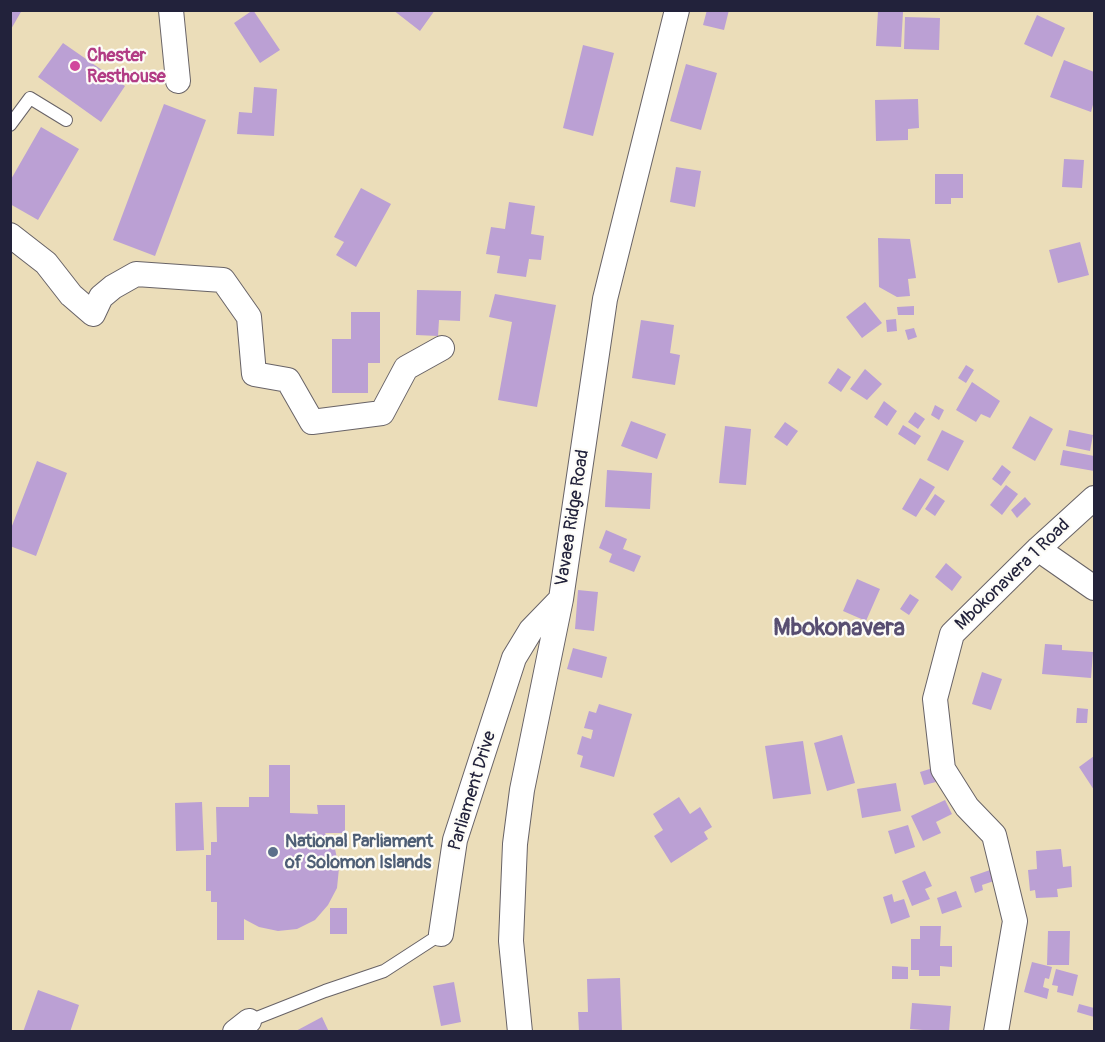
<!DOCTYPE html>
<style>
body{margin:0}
#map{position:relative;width:1105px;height:1042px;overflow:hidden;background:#ebddb9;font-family:Pangolin,sans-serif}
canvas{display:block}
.frame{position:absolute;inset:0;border:12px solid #22223b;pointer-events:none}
</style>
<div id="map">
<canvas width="1105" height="1042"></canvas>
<div class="frame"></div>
</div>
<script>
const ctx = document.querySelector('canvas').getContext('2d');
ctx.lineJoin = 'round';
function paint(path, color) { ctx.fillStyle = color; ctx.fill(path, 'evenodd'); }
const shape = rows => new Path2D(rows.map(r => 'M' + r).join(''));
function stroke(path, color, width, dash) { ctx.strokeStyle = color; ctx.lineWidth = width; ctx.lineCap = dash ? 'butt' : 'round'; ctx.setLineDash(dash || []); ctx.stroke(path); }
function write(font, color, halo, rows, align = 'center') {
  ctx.font = font + ' Pangolin,sans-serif'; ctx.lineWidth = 4.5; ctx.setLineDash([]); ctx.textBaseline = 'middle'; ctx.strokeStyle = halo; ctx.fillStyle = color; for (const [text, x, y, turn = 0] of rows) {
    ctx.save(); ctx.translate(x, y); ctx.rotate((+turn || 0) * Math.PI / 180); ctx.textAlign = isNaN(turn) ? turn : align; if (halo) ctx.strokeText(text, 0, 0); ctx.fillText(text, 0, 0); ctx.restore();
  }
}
paint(shape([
 [10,10,22,10,10,31],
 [253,10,280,50,260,63,234,23],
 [393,10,435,10,420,31],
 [707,10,729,10,724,30,703,25],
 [878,11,903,12,901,47,876,46],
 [1037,15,1065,28,1052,57,1024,44],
 [905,17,940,18,939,50,904,49],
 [63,43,125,86,101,122,38,77],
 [583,45,614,53,593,136,563,128],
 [1064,60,1094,72,1094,101,1091,112,1050,97],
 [686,64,717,73,701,130,670,121],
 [254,87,277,89,274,136,237,134,239,112,252,113],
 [918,99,919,128,908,129,908,140,876,141,875,100],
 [164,104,206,120,155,256,113,240],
 [41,127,79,149,38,220,10,204,10,181],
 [1064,159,1084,160,1082,188,1062,187],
 [676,167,701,171,695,207,670,202],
 [935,174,963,174,963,198,951,198,951,204,935,204],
 [361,188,391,204,356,267,336,255,344,242,334,237],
 [509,202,535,206,531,234,544,236,541,260,529,259,526,277,497,273,500,256,486,254,491,227,505,229],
 [878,238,910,239,916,278,908,279,910,296,897,297,879,287],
 [1080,242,1089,275,1058,283,1049,250],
 [417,290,461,291,460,321,439,320,438,336,416,335],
 [495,294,556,305,537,407,498,400,512,322,489,317],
 [865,302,882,323,862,338,846,317],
 [914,306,914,315,898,315,897,307],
 [351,312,380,312,380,363,368,363,368,393,332,393,332,339,351,339],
 [896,319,897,331,887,332,886,320],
 [641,320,674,325,670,353,680,355,675,385,632,378],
 [914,328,917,337,908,340,905,330],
 [966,365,974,370,966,383,958,378],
 [838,368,851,377,841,392,828,383],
 [865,369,882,384,867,400,850,389],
 [972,382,1000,401,990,418,981,414,976,422,956,410],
 [884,401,897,411,887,426,874,417],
 [935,405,944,410,939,420,931,415],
 [915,412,925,419,918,429,908,422],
 [1030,416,1053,429,1035,461,1012,448],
 [631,421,666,434,657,459,621,446],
 [785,422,798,431,787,446,774,437],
 [903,425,921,436,915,445,898,434],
 [725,426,751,429,746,485,719,483],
 [942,430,964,441,948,471,927,460],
 [1069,430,1093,435,1090,451,1066,446],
 [1063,450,1094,456,1094,471,1060,465],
 [37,461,67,473,36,556,10,546,10,531],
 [1002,465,1011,472,1001,486,992,479],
 [607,470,652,473,650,509,605,507],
 [920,478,935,487,916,517,902,509],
 [1006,485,1018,494,1002,515,990,505],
 [935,494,945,501,935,516,925,509],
 [1025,497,1031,504,1017,518,1011,510],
 [606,530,627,539,623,549,641,556,634,572,609,562,612,554,599,548],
 [946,563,962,577,952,591,935,577],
 [857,579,880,589,866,621,843,611],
 [578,590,598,592,594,631,575,629],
 [910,594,919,600,909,615,900,609],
 [1045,644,1062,645,1062,650,1093,652,1091,678,1042,674],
 [573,648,607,657,602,678,567,669],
 [982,672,1002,679,991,710,972,704],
 [599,704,632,714,614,777,580,767,583,756,577,754,582,736,591,739,593,730,584,728,589,711,596,713],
 [1077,708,1088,709,1087,723,1076,723],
 [842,735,855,783,827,791,814,743],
 [803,741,811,794,773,799,765,746],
 [1094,756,1094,790,1079,767],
 [269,765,290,765,290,813,318,814,317,805,345,805,345,833,325,833,335,849,339,868,337,888,328,905,315,920,297,929,278,931,259,927,244,919,244,940,217,940,217,902,211,902,211,891,206,891,206,855,211,855,211,842,217,842,216,807,249,807,249,797,269,797],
 [933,768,936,782,924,785,920,772],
 [896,783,901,811,862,818,857,789],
 [679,797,690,814,700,807,712,827,704,832,708,839,671,863,654,836,663,830,653,814],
 [945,800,952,814,936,822,941,833,923,841,911,816],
 [202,802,204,850,176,851,175,803],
 [908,825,915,847,895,854,888,831],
 [1061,849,1063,867,1071,866,1072,887,1057,889,1058,897,1036,898,1035,890,1030,891,1028,870,1037,869,1036,851],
 [990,870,994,881,982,885,983,890,975,893,970,877],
 [925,871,932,886,925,889,930,899,912,906,902,881],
 [956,891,962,907,942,914,937,898],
 [892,894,894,902,904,899,910,917,891,924,883,897],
 [330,908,347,908,347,934,330,934],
 [920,926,941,926,940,946,952,946,952,967,940,966,940,976,919,976,919,970,911,970,911,939,920,939],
 [1048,931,1070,931,1069,965,1047,965],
 [1032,962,1052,967,1049,979,1045,978,1043,987,1049,989,1047,999,1024,992],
 [892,966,908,967,908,979,892,979],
 [1056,969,1078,975,1073,996,1057,992,1058,986,1052,985],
 [620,978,622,1032,579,1032,578,1012,588,1012,587,979],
 [454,982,461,1022,441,1026,433,986],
 [38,990,79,1005,70,1032,23,1032],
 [912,1003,951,1006,949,1032,910,1029],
 [1079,1004,1094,1008,1094,1017,1077,1012],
 [322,1017,329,1032,294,1032]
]), '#bba0d4');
const lane = shape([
 [10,125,30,98,66,120],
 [249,1021,325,991,384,971,441,934]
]);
const street = shape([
 [171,10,178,81],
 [10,235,46,263,71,295,93,314,101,297,113,287,136,274,223,280,249,317,254,374,288,380,312,422,382,413,406,368,442,348],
 [1038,549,1094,588],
 [441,934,455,840,514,658,531,630,561,599],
 [235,1032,249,1021],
 [520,1032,511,941,515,844,522,790,561,599,605,299,677,10],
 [996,1032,1015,921,994,835,967,807,943,769,935,699,952,634,1038,549,1094,498]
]);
stroke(lane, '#686367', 14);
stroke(street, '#686367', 26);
stroke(lane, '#fff', 12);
stroke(street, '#fff', 24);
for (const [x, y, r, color] of [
 [75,66,6,"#d1479c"],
 [273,852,6,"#5c6f8a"]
]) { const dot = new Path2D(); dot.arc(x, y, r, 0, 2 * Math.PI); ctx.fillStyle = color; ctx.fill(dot); stroke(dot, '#fdfcf7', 2); }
write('bold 18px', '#b23c85', '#fdfcf7', [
 ["Chester",87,56],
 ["Resthouse",87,77]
], 'left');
write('18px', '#22223b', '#fdfcf7', [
 ["Vavaea Ridge Road",573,518,-81],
 ["Mbokonavera 1 Road",1013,575,-44],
 ["Parliament Drive",473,791,-73]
]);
write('bold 18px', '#4e5e75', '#fdfcf7', [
 ["National Parliament",285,842],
 ["of Solomon Islands",285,863]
], 'left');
write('bold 24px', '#584e71', '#fdfcf7', [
 ["Mbokonavera",839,629]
]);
</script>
